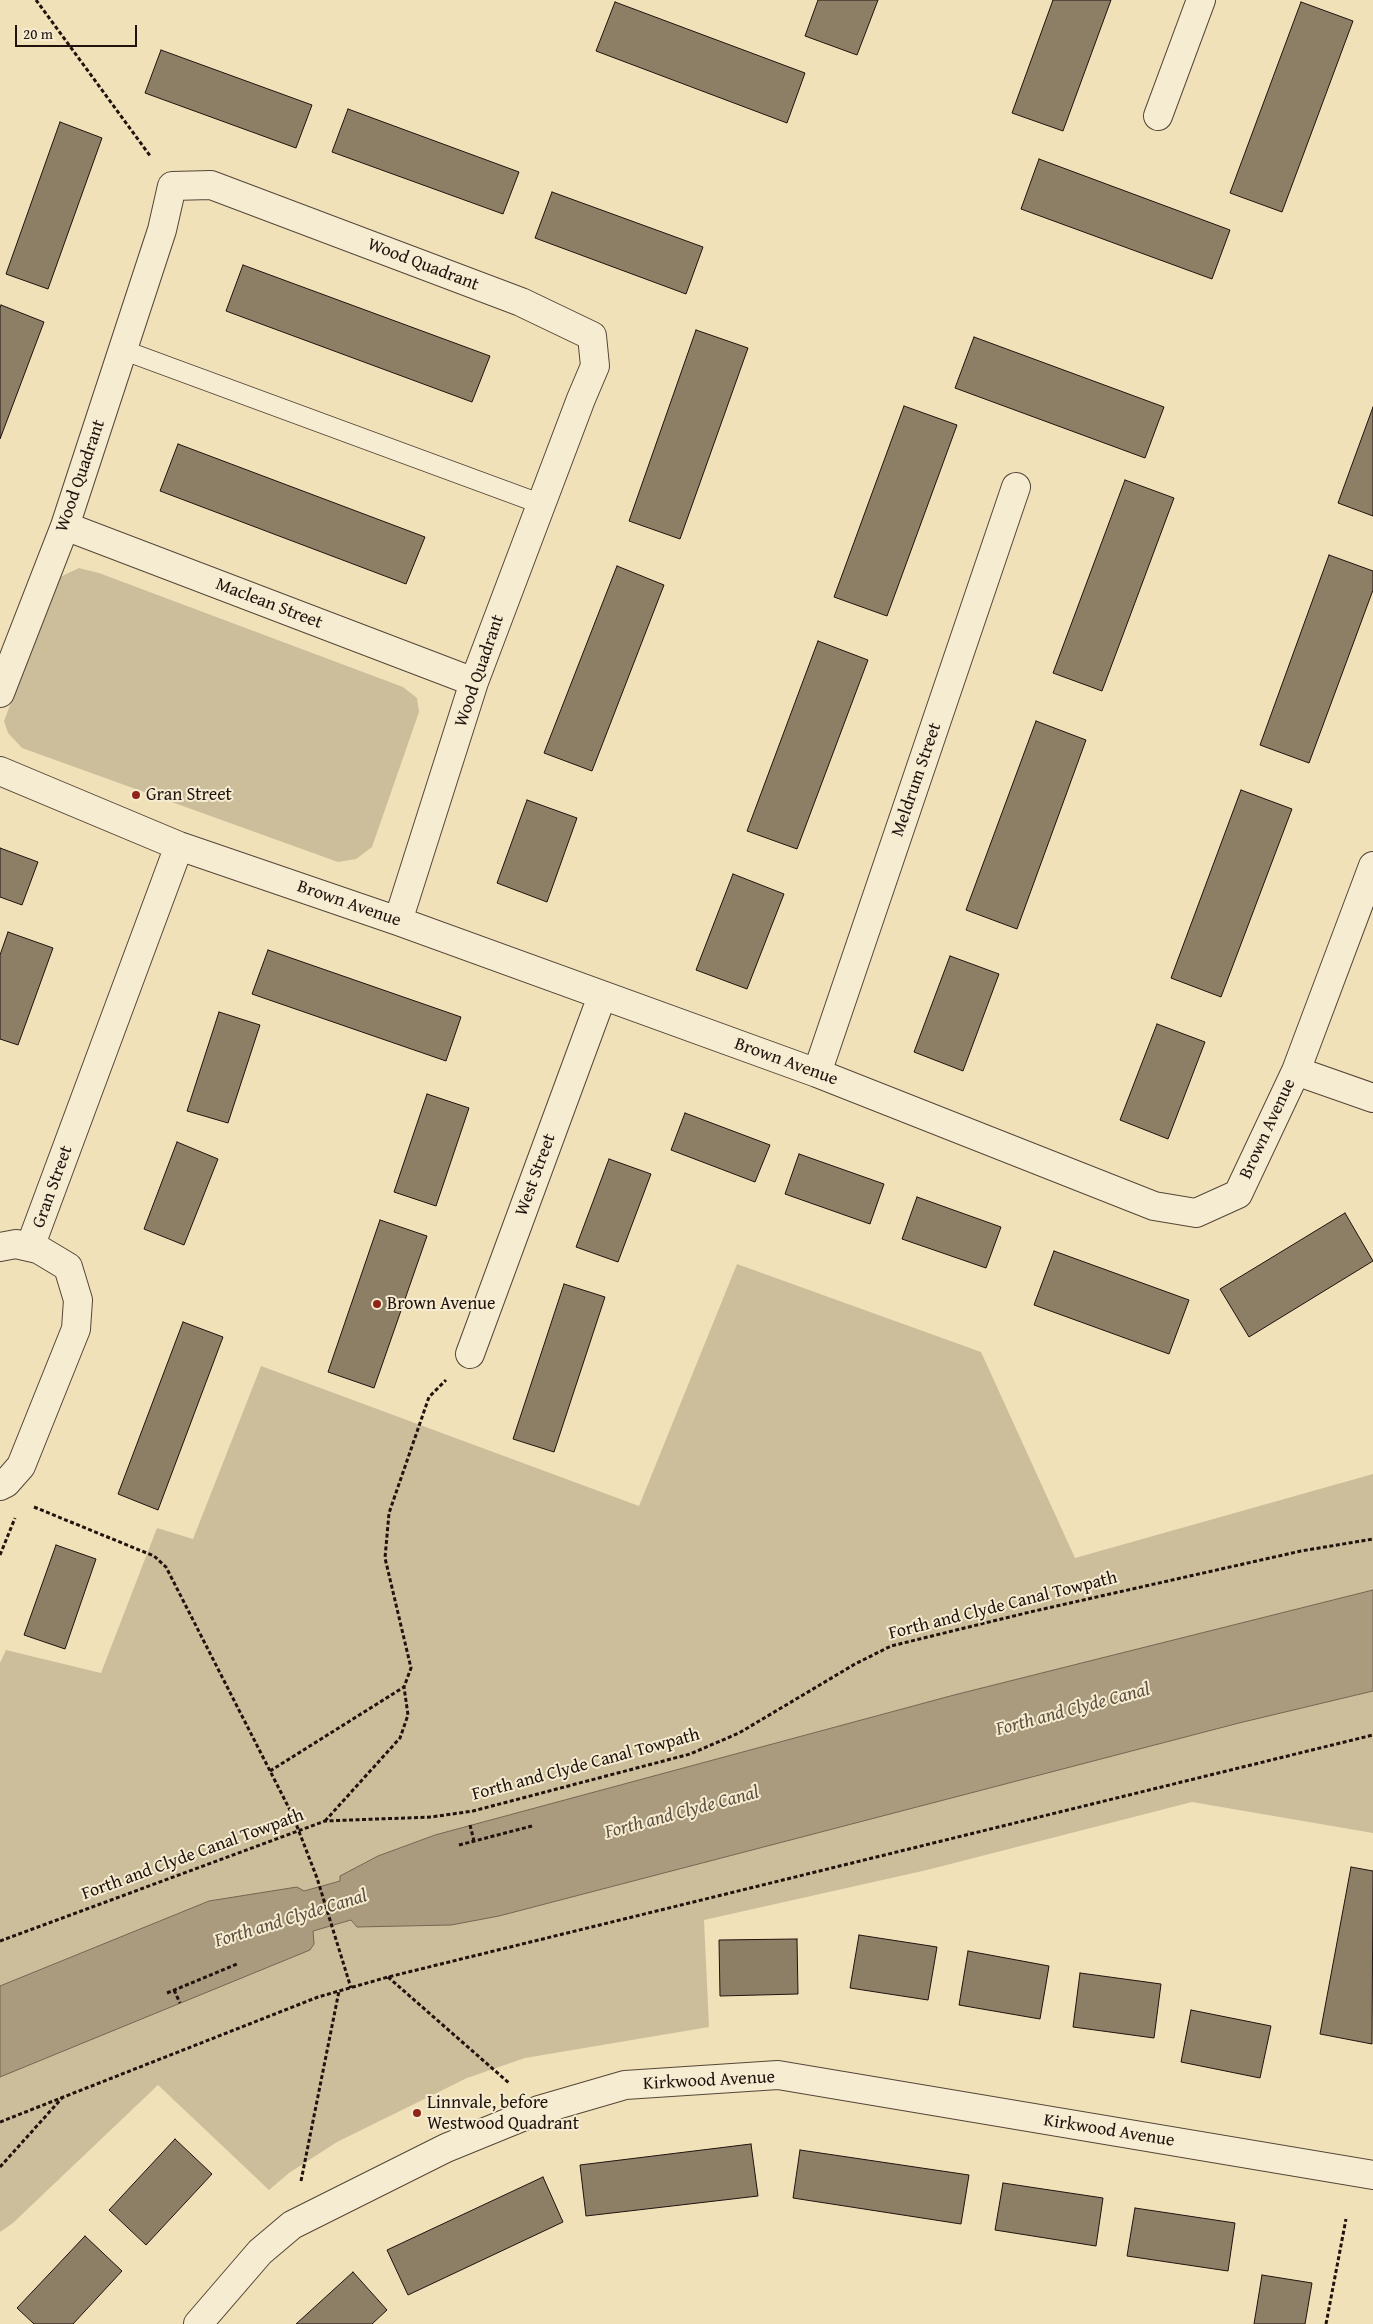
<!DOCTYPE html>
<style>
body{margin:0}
#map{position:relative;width:1373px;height:2324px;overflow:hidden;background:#f1e1b8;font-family:"Gentium Book Plus",serif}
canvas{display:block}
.scale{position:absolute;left:15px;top:25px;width:122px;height:22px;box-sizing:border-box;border:2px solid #20130e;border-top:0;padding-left:6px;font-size:15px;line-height:18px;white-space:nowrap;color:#20130e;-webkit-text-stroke:4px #f6ecd1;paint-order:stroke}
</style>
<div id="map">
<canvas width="1373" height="2324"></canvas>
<div class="scale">20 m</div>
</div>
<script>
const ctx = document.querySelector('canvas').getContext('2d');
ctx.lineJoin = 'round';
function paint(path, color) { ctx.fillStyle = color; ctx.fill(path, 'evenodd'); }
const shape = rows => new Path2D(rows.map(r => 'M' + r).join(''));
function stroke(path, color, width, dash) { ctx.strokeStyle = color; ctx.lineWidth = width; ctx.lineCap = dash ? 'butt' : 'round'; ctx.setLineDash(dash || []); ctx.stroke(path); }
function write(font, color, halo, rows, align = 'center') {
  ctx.font = font + ' "Gentium Book Plus",serif'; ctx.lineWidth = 4; ctx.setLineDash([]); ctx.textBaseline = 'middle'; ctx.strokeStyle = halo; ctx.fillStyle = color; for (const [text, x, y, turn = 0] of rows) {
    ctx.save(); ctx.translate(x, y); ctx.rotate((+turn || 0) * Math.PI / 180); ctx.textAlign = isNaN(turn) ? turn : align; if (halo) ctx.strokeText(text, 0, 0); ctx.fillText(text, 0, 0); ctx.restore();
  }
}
paint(shape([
 [79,568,99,573,403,687,417,698,419,712,372,847,356,859,338,862,22,748,8,733,4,721,58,578],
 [737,1264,981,1352,1075,1558,1373,1474,1373,1590,954,1695,435,1835,378,1856,340,1881,304,1891,209,1901,0,1986,0,1663,6,1650,101,1673,157,1528,193,1539,261,1366,639,1506],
 [1373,1691,1373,1833,1192,1802,927,1870,704,1920,709,2027,525,2058,467,2078,337,2142,289,2173,269,2190,158,2085,13,2223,0,2232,0,2077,310,1950,314,1944,313,1931,351,1920,357,1927,451,1925,499,1916,1239,1723]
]), '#cdbe9b');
const water = shape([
 [1373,1590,1373,1691,1239,1723,499,1916,451,1925,357,1927,351,1920,313,1931,314,1944,310,1950,0,2077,0,1986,209,1901,297,1887,304,1891,340,1881,340,1876,378,1856,435,1835,954,1695,1373,1590]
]);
paint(water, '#aa9b7e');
stroke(water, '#736551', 1);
const building = shape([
 [818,0,878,0,857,55,805,36,818,0],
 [1053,0,1111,0,1063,131,1012,113,1053,0],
 [615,2,805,73,787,123,596,51,615,2],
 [1301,2,1353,21,1282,212,1230,193,1301,2],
 [161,50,312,105,296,148,145,93,161,50],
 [348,109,519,172,503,214,332,152,348,109],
 [60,122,102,138,48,289,6,274,60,122],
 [1039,159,1230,230,1212,279,1021,209,1039,159],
 [552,192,703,247,686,294,535,238,552,192],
 [243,265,490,356,472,402,226,311,243,265],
 [1,305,44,322,0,439,0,308,1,305],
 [696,330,748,348,680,539,629,521,696,330],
 [974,337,1164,407,1145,458,955,388,974,337],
 [904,406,957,425,887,616,834,597,904,406],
 [1373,407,1373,516,1338,503,1373,407],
 [178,444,425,537,406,584,160,491,178,444],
 [1125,480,1174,498,1102,691,1053,673,1125,480],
 [1329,555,1373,571,1373,590,1309,763,1260,745,1329,555],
 [617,566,664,585,592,771,544,753,617,566],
 [818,641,868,660,797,849,747,831,818,641],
 [1036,721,1086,740,1017,929,966,910,1036,721],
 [1241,790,1292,809,1221,997,1171,978,1241,790],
 [527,800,577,818,547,902,497,883,527,800],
 [0,848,38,862,22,905,0,897,0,848],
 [733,874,784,894,747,989,696,970,733,874],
 [8,932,53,948,18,1045,0,1039,0,955,8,932],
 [268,950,461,1017,446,1061,252,994,268,950],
 [950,956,999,974,963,1071,914,1052,950,956],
 [219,1012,260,1025,228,1123,187,1111,219,1012],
 [1157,1024,1205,1042,1168,1139,1120,1120,1157,1024],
 [427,1094,469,1108,436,1206,394,1192,427,1094],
 [685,1113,770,1145,755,1182,671,1150,685,1113],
 [177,1142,218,1159,184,1245,144,1229,177,1142],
 [799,1154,884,1184,870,1224,785,1194,799,1154],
 [609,1159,651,1174,618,1262,576,1247,609,1159],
 [917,1197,1001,1227,986,1268,902,1239,917,1197],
 [1345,1213,1373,1261,1249,1337,1220,1289,1345,1213],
 [380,1220,427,1236,374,1388,328,1372,380,1220],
 [1054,1251,1189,1300,1169,1354,1034,1305,1054,1251],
 [564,1284,605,1297,554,1452,513,1439,564,1284],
 [183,1322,223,1337,158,1510,118,1494,183,1322],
 [56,1545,96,1559,65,1649,24,1635,56,1545],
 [1351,1867,1373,1871,1372,2044,1320,2034,1351,1867],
 [859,1935,937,1947,928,2000,850,1988,859,1935],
 [797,1939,798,1994,720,1996,719,1940,797,1939],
 [968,1951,1049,1966,1040,2019,959,2005,968,1951],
 [1080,1973,1161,1984,1154,2038,1073,2027,1080,1973],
 [1191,2010,1271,2026,1260,2078,1181,2062,1191,2010],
 [175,2139,212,2174,146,2245,109,2210,175,2139],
 [751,2144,758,2196,586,2216,580,2165,751,2144],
 [800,2150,969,2175,961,2224,793,2198,800,2150],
 [543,2177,563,2222,408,2295,387,2250,543,2177],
 [1003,2183,1103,2198,1096,2246,995,2230,1003,2183],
 [1135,2208,1235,2223,1228,2271,1127,2256,1135,2208],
 [85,2236,122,2271,73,2324,34,2324,17,2308,85,2236],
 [353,2272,387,2310,372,2324,296,2324,353,2272],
 [1262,2275,1312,2283,1305,2324,1254,2324,1262,2275]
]);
paint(building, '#8d7e66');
stroke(building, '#20130e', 1);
const lane = shape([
 [123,350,541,504]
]);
const street = shape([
 [1158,116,1201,0],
 [65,526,474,682],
 [0,693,65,526,162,230,172,186,211,185,521,302,592,336,595,366,581,399,474,682,398,921],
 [0,771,179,846,398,921,817,1073,1154,1206,1196,1213,1238,1194,1296,1071,1373,866],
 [1296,1071,1373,1098],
 [817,1073,1016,487],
 [0,1247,16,1244,38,1249,68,1267,78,1300,76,1329,21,1466,6,1483,0,1486],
 [30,1247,179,846],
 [470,1354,602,996],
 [198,2324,260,2252,292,2225,446,2148,539,2110,625,2085,778,2075,1373,2175]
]);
stroke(lane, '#544638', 21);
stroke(street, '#544638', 30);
stroke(shape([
 [36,0,151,157],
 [34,1507,154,1556,166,1567,293,1816,317,1878,351,1988],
 [0,1555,15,1518],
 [270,1771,404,1687,411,1668,385,1558,389,1513,429,1397,446,1380],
 [325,1821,400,1738,408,1715,404,1687],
 [470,1825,474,1841],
 [459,1845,532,1826],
 [0,1941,325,1821,431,1817,473,1811,690,1754,739,1733,855,1664,891,1646,1030,1612,1301,1551,1373,1539],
 [388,1977,509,2083],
 [174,1990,180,2003],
 [167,1993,237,1964],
 [0,2122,318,1997,388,1977,1373,1735],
 [0,2167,62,2098],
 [301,2181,339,1991],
 [1326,2324,1346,2219]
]), '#20130e', 3, [4, 2.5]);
stroke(lane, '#f6ecd1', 19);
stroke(street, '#f6ecd1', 28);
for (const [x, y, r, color] of [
 [136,795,5,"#8f2418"],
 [377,1304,5,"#8f2418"],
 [417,2113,5,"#8f2418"]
]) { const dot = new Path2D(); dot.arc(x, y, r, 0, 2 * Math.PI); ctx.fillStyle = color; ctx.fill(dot); stroke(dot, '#f6ecd1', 2); }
write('18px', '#20130e', '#f6ecd1', [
 ["Wood Quadrant",423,265,21],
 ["Wood Quadrant",81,476,-71],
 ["Maclean Street",269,604,21],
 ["Wood Quadrant",480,671,-71],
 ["Meldrum Street",917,780,-71],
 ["Brown Avenue",349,904,19],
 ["Brown Avenue",786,1062,20],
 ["Brown Avenue",1268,1129,-65],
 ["West Street",536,1175,-70],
 ["Gran Street",53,1187,-70],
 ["Forth and Clyde Canal Towpath",1003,1606,-14],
 ["Forth and Clyde Canal Towpath",586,1765,-15],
 ["Forth and Clyde Canal Towpath",193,1855,-20],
 ["Kirkwood Avenue",709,2081,-3],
 ["Kirkwood Avenue",1109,2131,9]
]);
write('18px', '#20130e', '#f6ecd1', [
 ["Gran Street",146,795],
 ["Brown Avenue",387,1304],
 ["Linnvale, before",427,2103],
 ["Westwood Quadrant",427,2124]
], 'left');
write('italic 19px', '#5e5040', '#f6ecd1', [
 ["Forth and Clyde Canal",1073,1710,-15],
 ["Forth and Clyde Canal",682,1813,-15],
 ["Forth and Clyde Canal",291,1919,-17]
]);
</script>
